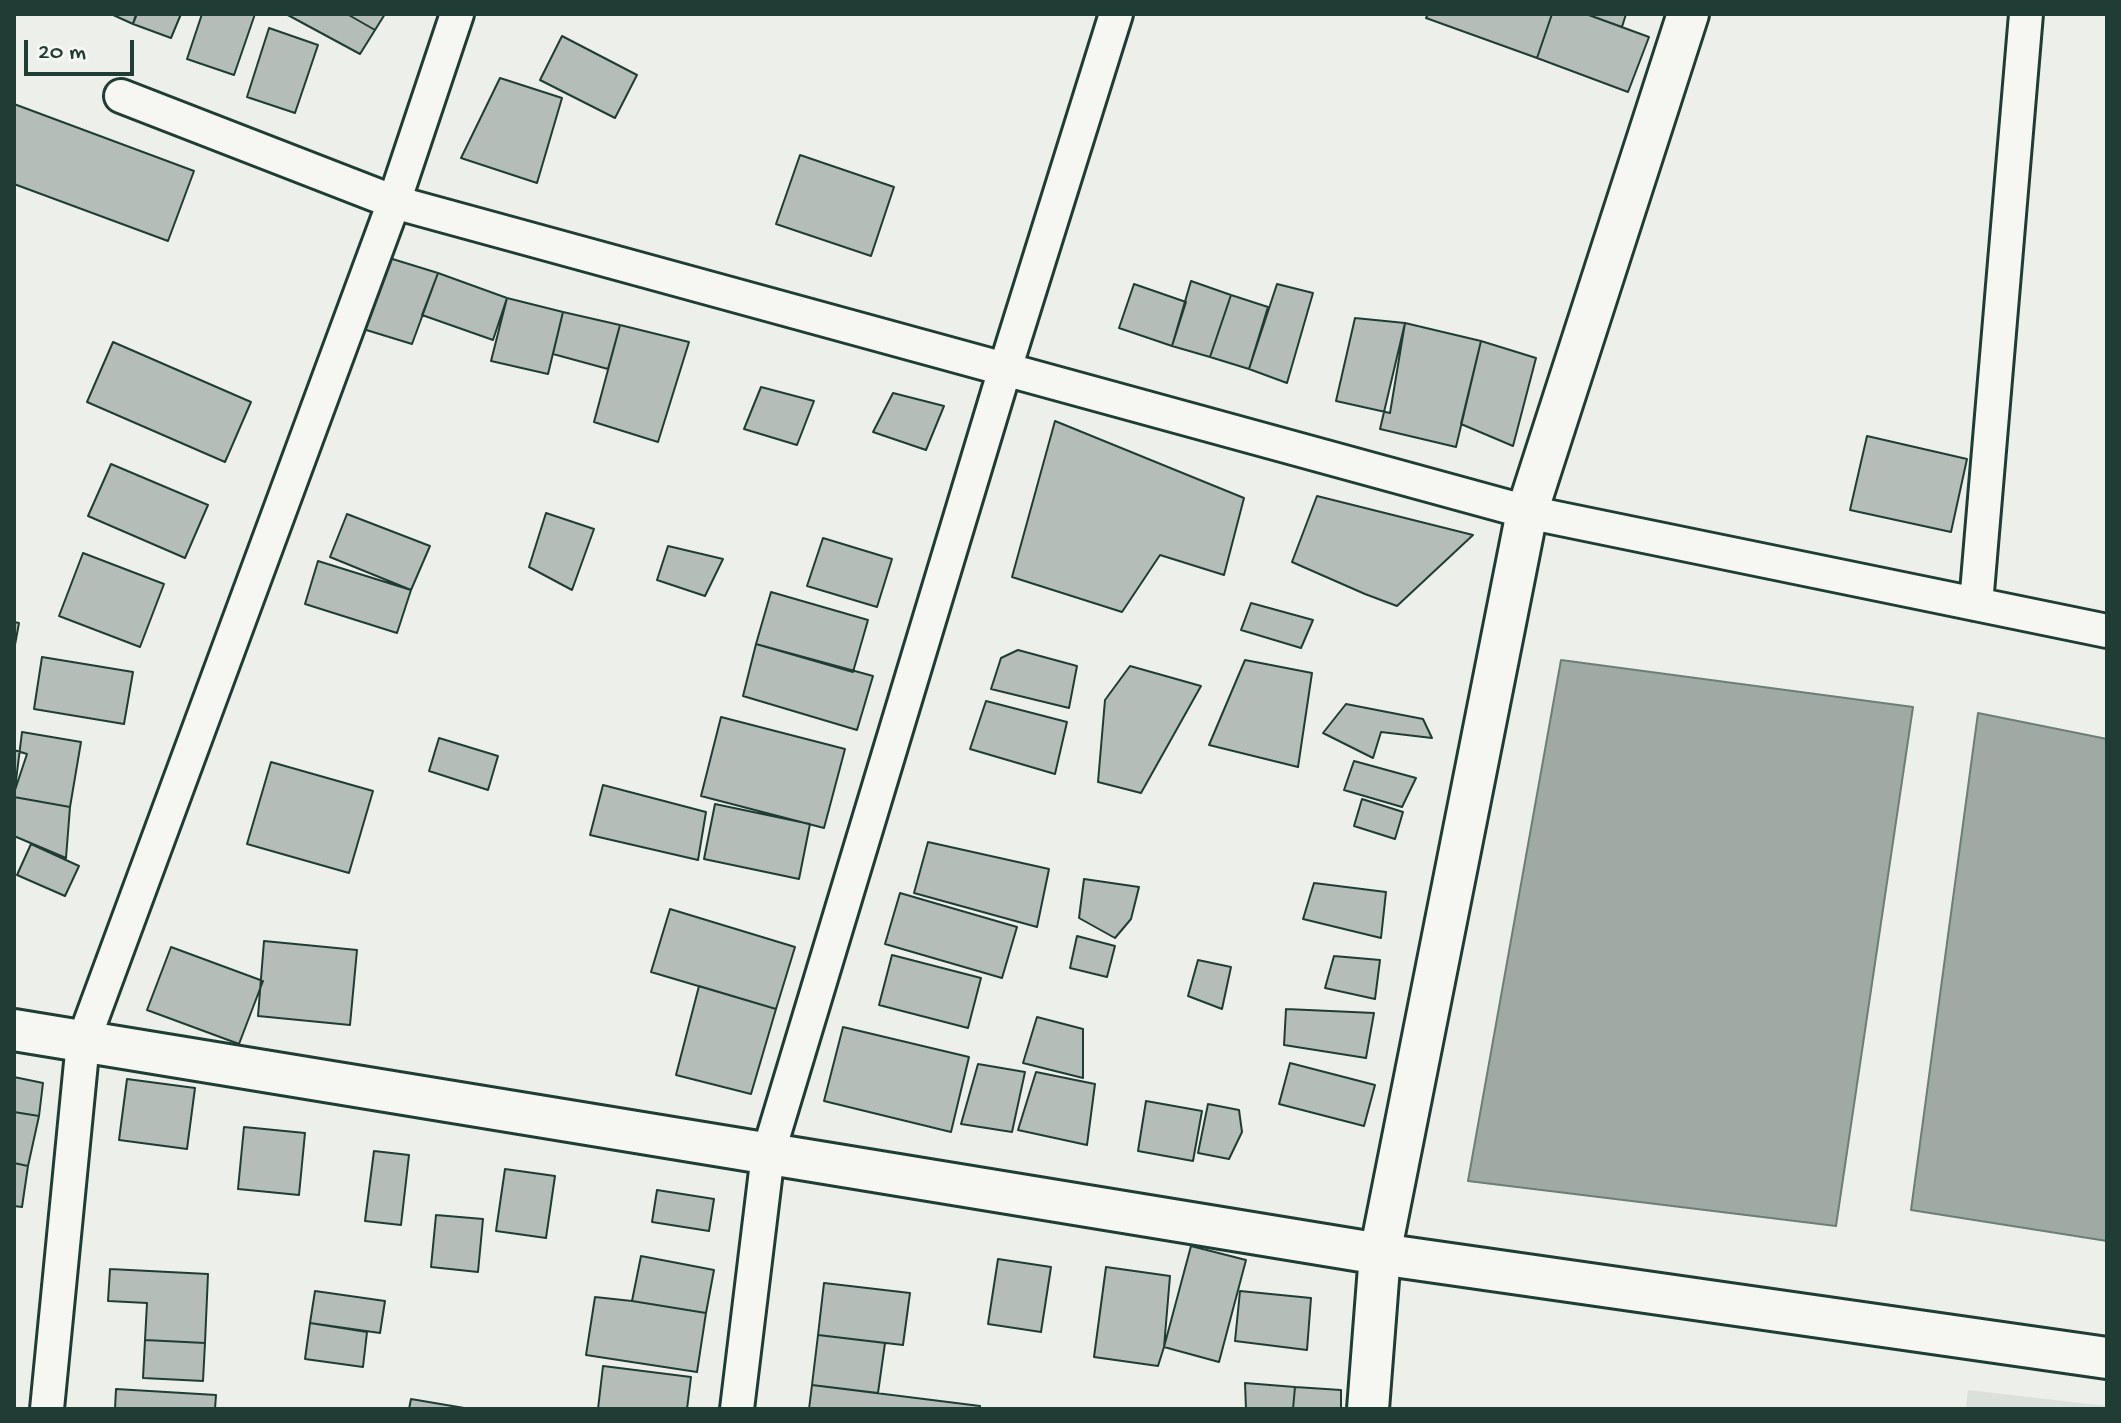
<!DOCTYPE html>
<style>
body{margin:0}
#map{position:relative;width:2121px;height:1423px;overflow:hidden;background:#edefea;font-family:"Gochi Hand",sans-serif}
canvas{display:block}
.frame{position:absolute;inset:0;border:16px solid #1f3d34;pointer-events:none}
.scale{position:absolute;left:24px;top:40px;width:110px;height:36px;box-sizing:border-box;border:4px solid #1f3d34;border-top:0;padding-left:10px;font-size:24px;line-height:28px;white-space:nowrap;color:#1f3d34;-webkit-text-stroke:6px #f6f6f2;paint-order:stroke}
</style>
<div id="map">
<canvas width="2121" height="1423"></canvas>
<div class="frame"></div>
<div class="scale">20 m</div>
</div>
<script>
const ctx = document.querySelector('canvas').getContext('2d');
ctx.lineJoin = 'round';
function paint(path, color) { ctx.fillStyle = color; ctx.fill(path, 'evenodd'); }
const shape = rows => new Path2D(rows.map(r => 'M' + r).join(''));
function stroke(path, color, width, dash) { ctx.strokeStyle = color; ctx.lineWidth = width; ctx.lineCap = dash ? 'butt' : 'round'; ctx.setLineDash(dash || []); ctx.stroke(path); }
paint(shape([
 [1968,1390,2107,1406,2107,1409,1966,1409]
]), '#dce0db');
const water = shape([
 [1561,660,1913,707,1836,1226,1468,1181,1561,660],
 [1978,713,2107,739,2107,1241,1911,1210,1978,713]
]);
paint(water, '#9faaa4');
stroke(water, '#6c7e77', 2);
const building = shape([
 [111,14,137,14,133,24,111,14],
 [136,14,181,14,171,38,133,24,136,14],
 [202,14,255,14,234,75,187,59,202,14],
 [286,14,347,14,375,30,360,54,286,14],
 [347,14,385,14,375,30,347,14],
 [1428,14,1552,14,1537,58,1426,18,1428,14],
 [1552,14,1586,14,1649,37,1628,92,1537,58,1552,14],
 [1586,14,1626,14,1622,27,1586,14],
 [269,28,318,45,295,113,247,97,269,28],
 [562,36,637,75,615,118,540,80,562,36],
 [500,78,562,98,537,183,461,158,500,78],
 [14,104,194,171,168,241,14,184,14,104],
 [800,155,894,187,871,256,776,224,800,155],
 [386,257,438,273,412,344,363,329,386,257],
 [438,273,507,298,493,340,422,315,438,273],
 [1191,281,1231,295,1210,357,1172,346,1191,281],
 [1134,284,1186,302,1172,346,1119,328,1134,284],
 [1277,284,1313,293,1287,383,1249,369,1277,284],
 [1231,295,1268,307,1249,369,1210,357,1231,295],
 [507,298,563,312,548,374,491,361,507,298],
 [563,312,620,325,608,369,553,354,563,312],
 [1355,318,1405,323,1390,413,1336,401,1355,318],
 [1405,323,1481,341,1456,447,1380,429,1405,323],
 [620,325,689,342,658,442,594,422,620,325],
 [1481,341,1536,358,1513,446,1461,424,1481,341],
 [113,342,251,402,225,462,87,402,113,342],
 [761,387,814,401,797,445,744,429,761,387],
 [893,393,944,406,926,450,873,432,893,393],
 [1055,421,1244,498,1224,575,1160,555,1122,612,1012,577,1055,421],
 [1867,436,1967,459,1951,532,1850,510,1867,436],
 [111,464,208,505,185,558,88,516,111,464],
 [1317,496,1473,535,1397,606,1365,594,1292,562,1317,496],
 [546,513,594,529,572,590,529,567,546,513],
 [347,514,430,546,411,590,330,557,347,514],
 [823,538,892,559,877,607,807,586,823,538],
 [668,546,723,559,705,596,657,580,668,546],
 [83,553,164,584,140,647,59,616,83,553],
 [318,561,411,590,397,633,305,604,318,561],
 [771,592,868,620,853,672,756,644,771,592],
 [1251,603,1313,620,1301,648,1241,630,1251,603],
 [14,622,19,623,14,650,14,622],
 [756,644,873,676,857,730,743,696,756,644],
 [1018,650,1077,666,1069,708,991,689,1001,658,1018,650],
 [42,657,133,672,124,724,34,709,42,657],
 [1245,660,1312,673,1298,767,1209,745,1245,660],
 [1130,666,1201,686,1141,793,1098,782,1105,700,1130,666],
 [986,701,1067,722,1055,774,970,749,986,701],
 [1346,704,1423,719,1432,738,1381,732,1373,758,1323,733,1346,704],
 [721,717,845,749,824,828,701,796,721,717],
 [22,732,81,742,70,807,14,797,22,732],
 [439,738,498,756,488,790,429,771,439,738],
 [14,750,27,754,14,793,14,750],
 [1354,761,1416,778,1402,807,1344,790,1354,761],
 [271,762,373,791,349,873,247,844,271,762],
 [603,785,706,812,698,860,590,835,603,785],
 [14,797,70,807,66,858,14,836,14,797],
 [1362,799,1403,812,1395,839,1354,826,1362,799],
 [715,804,810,824,799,879,704,859,715,804],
 [928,842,1049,869,1037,927,914,893,928,842],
 [31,844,79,866,65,896,17,875,31,844],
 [1084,879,1139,887,1131,919,1115,938,1079,918,1084,879],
 [1314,883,1386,892,1381,938,1303,919,1314,883],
 [900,893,1017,927,1002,978,885,944,900,893],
 [670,909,795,947,776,1009,651,972,670,909],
 [1077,936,1115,946,1107,977,1070,968,1077,936],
 [264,941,357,950,350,1025,258,1016,264,941],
 [171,947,263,981,239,1044,147,1010,171,947],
 [892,955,981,978,968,1028,879,1005,892,955],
 [1334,956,1380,960,1375,999,1325,988,1334,956],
 [1198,960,1231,967,1222,1009,1188,996,1198,960],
 [699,986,776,1009,751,1094,676,1075,699,986],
 [1286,1009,1374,1013,1366,1058,1284,1045,1286,1009],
 [1037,1017,1083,1029,1083,1078,1023,1063,1037,1017],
 [843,1027,969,1057,951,1132,824,1101,843,1027],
 [1290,1063,1375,1085,1364,1126,1279,1104,1290,1063],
 [978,1064,1025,1072,1012,1132,961,1124,978,1064],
 [1036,1072,1095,1084,1087,1145,1018,1130,1036,1072],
 [14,1077,43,1083,39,1116,14,1112,14,1077],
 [127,1079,195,1088,187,1149,119,1140,127,1079],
 [1146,1101,1202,1111,1193,1161,1138,1151,1146,1101],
 [1208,1104,1239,1110,1242,1132,1229,1159,1198,1153,1208,1104],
 [14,1112,39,1116,28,1166,14,1163,14,1112],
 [244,1127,305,1133,299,1195,238,1189,244,1127],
 [374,1151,409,1155,401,1225,365,1221,374,1151],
 [14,1163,28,1166,22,1207,14,1206,14,1163],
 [505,1169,555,1176,546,1238,496,1231,505,1169],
 [657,1190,714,1199,709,1231,652,1222,657,1190],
 [436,1215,483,1219,478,1272,431,1267,436,1215],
 [1191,1246,1246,1260,1219,1362,1164,1347,1191,1246],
 [641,1256,714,1270,706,1313,632,1301,641,1256],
 [998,1259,1051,1267,1041,1332,988,1324,998,1259],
 [1106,1267,1170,1276,1164,1347,1158,1366,1094,1357,1106,1267],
 [110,1269,208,1274,205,1343,145,1340,147,1303,108,1301,110,1269],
 [824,1283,910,1293,903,1345,818,1335,824,1283],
 [315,1291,385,1301,380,1333,310,1323,315,1291],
 [1240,1291,1311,1298,1307,1350,1235,1341,1240,1291],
 [595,1297,632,1301,706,1313,697,1372,586,1355,595,1297],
 [310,1323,367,1332,363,1367,305,1359,310,1323],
 [818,1335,885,1343,878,1393,812,1385,818,1335],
 [145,1340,205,1343,203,1381,143,1378,145,1340],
 [603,1366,691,1377,687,1409,598,1409,603,1366],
 [1245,1383,1295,1387,1293,1409,1246,1409,1245,1383],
 [812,1385,980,1406,980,1409,809,1409,812,1385],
 [1295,1387,1341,1390,1341,1409,1293,1409,1295,1387],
 [116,1389,216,1395,215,1409,115,1409,116,1389],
 [411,1399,470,1409,409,1409,411,1399]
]);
paint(building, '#b4bdb8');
stroke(building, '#1f3d34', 2);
const minor = shape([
 [121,96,394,202,1527,512,2107,631],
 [1976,604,2026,14],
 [47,1409,83,1042,394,202,457,14],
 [737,1409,768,1154,1005,369,1116,14]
]);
const tertiary = shape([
 [14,1030,1380,1254,2107,1358],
 [1368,1409,1380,1254,1527,512,1688,14]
]);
stroke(minor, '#1f3d34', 38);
stroke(tertiary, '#1f3d34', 46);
stroke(minor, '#f6f6f2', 32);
stroke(tertiary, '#f6f6f2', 40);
</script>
